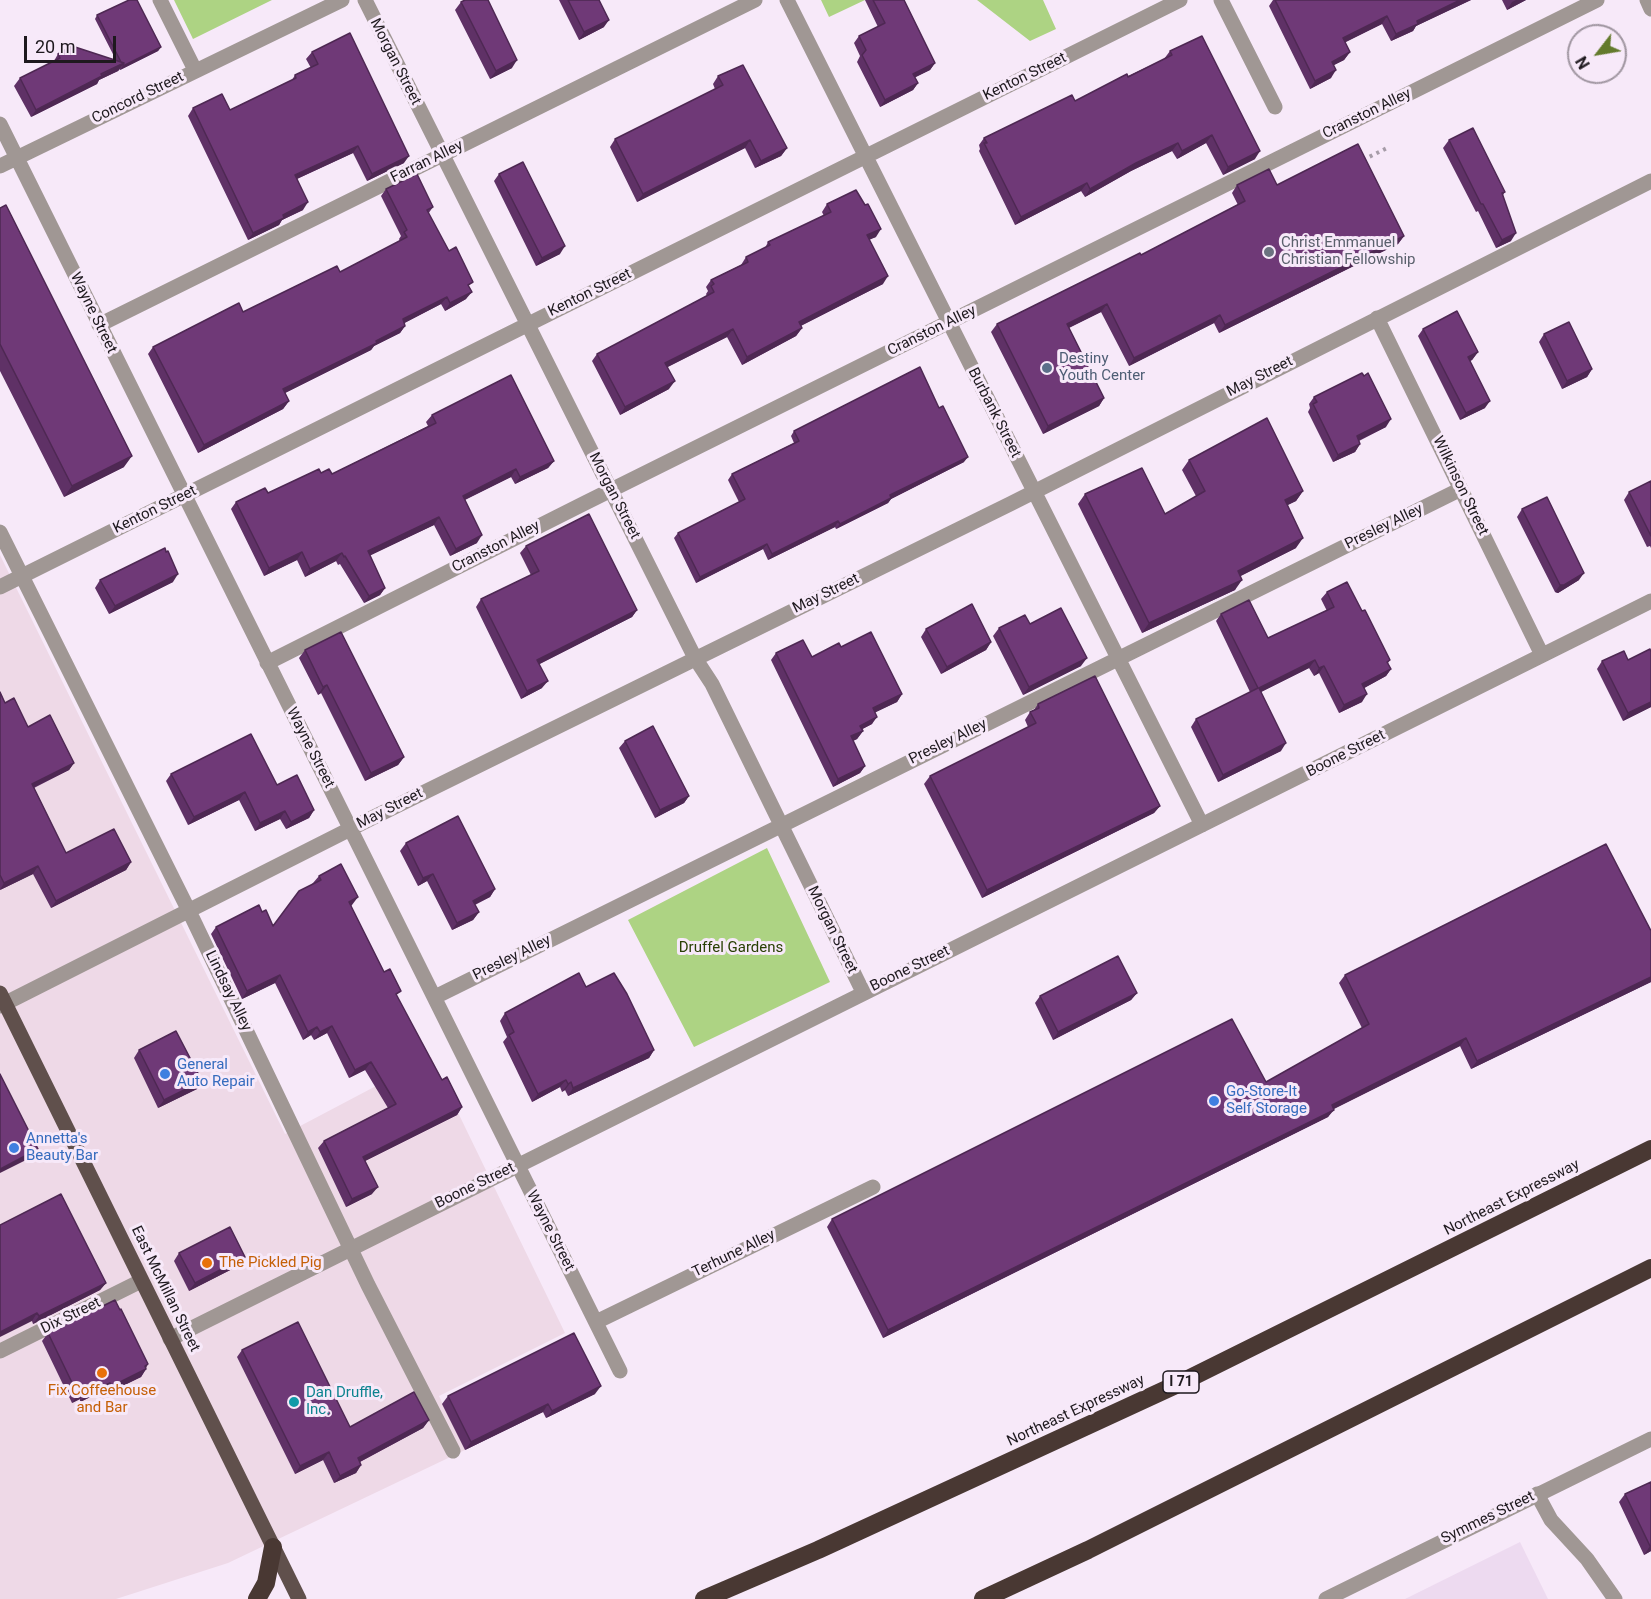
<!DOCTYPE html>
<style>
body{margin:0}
#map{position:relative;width:1651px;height:1599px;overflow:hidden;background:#f7e9f9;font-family:Roboto,sans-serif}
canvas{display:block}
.north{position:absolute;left:1567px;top:24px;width:60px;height:60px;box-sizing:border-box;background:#f7e9f9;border:2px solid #a096a1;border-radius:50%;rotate:239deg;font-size:16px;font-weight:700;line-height:24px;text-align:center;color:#1e191e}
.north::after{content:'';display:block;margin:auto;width:21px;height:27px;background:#637a2c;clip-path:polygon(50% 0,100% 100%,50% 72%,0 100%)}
.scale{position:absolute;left:24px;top:36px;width:92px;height:27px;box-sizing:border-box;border:3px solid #1e191e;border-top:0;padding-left:8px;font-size:18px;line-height:21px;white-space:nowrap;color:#1e191e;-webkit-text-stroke:4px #f7e9f9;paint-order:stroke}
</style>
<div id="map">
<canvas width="1651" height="1599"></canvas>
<div class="north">N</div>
<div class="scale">20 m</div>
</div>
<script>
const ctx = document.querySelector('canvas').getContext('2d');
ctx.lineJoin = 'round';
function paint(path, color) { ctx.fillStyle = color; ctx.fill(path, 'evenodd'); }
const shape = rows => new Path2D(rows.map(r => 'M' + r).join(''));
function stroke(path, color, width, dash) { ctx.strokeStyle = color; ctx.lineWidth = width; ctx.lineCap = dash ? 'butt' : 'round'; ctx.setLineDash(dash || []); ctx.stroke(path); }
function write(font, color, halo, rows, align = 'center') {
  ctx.font = font + ' Roboto,sans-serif'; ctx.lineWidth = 6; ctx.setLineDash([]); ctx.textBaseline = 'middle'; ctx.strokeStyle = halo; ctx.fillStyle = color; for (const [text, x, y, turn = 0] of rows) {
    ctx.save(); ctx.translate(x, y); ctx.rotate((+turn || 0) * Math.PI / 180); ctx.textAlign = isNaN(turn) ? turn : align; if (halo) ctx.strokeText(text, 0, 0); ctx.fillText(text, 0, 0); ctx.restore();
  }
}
paint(shape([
 [0,555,285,1134,431,1057,565,1333,439,1396,465,1450,228,1563,116,1599,0,1599]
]), '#eed9e7');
paint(shape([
 [1520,1542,1548,1599,1405,1599]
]), '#eddaf0');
paint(shape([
 [174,0,272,0,193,39],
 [821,0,865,0,829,17],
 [977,0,1043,0,1056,29,1030,41],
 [767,848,830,982,694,1047,628,920]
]), '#add383');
stroke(shape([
 [1363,160,1389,147]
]), '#a69ca8', 4, [3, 4.5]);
stroke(shape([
 [160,0,195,70],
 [365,0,695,658,712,684,863,992],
 [787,0,1202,825],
 [1221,0,1275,107],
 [1647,0,1651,9],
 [0,124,620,1371],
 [0,166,342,0],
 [1377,318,1542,655],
 [99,325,755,0],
 [0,532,189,911,368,1285,453,1451],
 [0,587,1180,0],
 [267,663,585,503,1597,0],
 [435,997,1461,489],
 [0,1006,374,817,1010,504,1651,181],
 [596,1322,873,1187],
 [170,1339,1651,601],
 [0,1351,141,1281],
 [1537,1494,1551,1520,1587,1559,1615,1599],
 [1326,1599,1651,1439]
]), '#a09794', 15);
stroke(shape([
 [0,993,299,1599]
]), '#60504c', 15);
stroke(shape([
 [257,1599,266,1583,273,1547],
 [704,1599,818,1550,1180,1383,1651,1149],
 [983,1599,1088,1550,1651,1268]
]), '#493833', 18);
paint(shape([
 [559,0,599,0,604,27,579,40],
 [865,0,904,0,935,63,930,70,915,77,918,83,913,90,880,107,857,62,860,56,854,43,859,36,878,27],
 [1273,0,1471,0,1416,26,1413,31,1391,41,1382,24,1345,42,1350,52,1344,60,1334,65,1331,78,1310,89,1269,6],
 [1502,0,1526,0,1507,10],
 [461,2,512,68,490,79,455,10],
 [97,15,161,47,158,51,120,70,120,69,118,71,99,80,97,84,31,117,14,86,20,78,54,61,58,54,116,60,95,19],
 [1170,51,1255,159,1223,175,1206,143,1177,159,1172,151,1131,171,1085,197,1081,191,1015,225,979,151,980,149,979,145,984,138,1075,101,1164,59],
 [312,52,404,163,367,181,353,153,297,179,303,210,282,220,279,225,248,240,188,116,193,108,230,110,292,80,295,75,311,68,306,59],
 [718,76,787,148,781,156,755,168,745,148,637,202,610,147,615,139,715,89,713,84],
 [1449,140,1505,192,1503,195,1511,241,1496,248,1478,211,1476,212,1443,148],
 [499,174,560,254,536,266,494,181],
 [1237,185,1277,185,1404,236,1398,244,1219,333,1214,323,1129,366,1101,312,1069,328,1104,398,1099,406,1043,434,991,332,997,324,1141,255,1238,205,1232,193],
 [386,189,433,207,428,214,469,288,466,299,445,311,441,304,404,323,405,326,400,333,374,346,371,350,285,393,289,401,283,409,198,453,148,354,153,347,243,312,340,272,400,241,399,239,401,236,381,196],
 [827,204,876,237,869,239,883,284,800,326,802,328,796,336,742,365,727,337,667,367,669,389,620,415,592,361,597,354,707,296,706,294,708,291,706,287,711,280,741,265,746,257,765,248,768,242,824,216,822,212],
 [0,208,124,467,64,497,0,371],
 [1423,329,1478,352,1472,360,1470,361,1485,408,1460,420,1418,336],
 [1544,334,1592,369,1587,377,1562,389,1539,342],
 [1314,397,1386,427,1359,441,1360,444,1355,452,1333,462,1308,412,1310,408,1309,404],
 [432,415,554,461,548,468,515,484,511,477,465,500,477,543,450,556,434,525,370,555,385,588,380,595,364,603,340,564,338,565,336,561,305,577,297,560,264,576,231,509,236,502,268,493,321,473,332,474,428,426,426,422],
 [794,431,964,462,891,499,888,503,836,529,835,527,768,560,763,549,696,583,674,538,678,533,739,502,728,480,732,474,794,443,791,436],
 [1189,460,1303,491,1296,501,1287,505,1296,548,1240,576,1235,590,1142,633,1078,504,1085,494,1165,514,1196,496,1182,470],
 [1651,481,1651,548,1650,546,1647,547,1624,500,1629,492],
 [1522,509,1579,580,1558,593,1555,592,1517,517],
 [526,546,637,610,632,617,539,664,542,688,521,699,476,607,481,599,531,575,520,553],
 [100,580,173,582,109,614,95,588],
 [1327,592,1362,611,1390,660,1388,663,1391,669,1386,676,1364,688,1362,702,1339,713,1319,673,1314,676,1309,668,1261,692,1281,751,1218,782,1191,727,1196,719,1250,692,1216,621,1221,614,1268,638,1327,611,1321,599],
 [1030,624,1081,666,1023,695,993,636,999,628],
 [926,629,991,642,986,650,941,674,921,637],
 [841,647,902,694,897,702,875,712,872,724,862,729,863,731,857,739,853,741,865,766,860,773,833,787,771,660,776,653,812,657],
 [305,650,404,757,398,765,365,781,321,693,318,695,299,658],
 [1628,660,1651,707,1623,721,1597,669,1602,661],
 [0,692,5,703,28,727,74,763,69,770,34,788,66,853,131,862,126,870,51,908,33,874,0,890],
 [1038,704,1160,806,1154,813,982,898,924,784,930,776,1028,727,1025,720,1030,712,1034,710],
 [625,741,689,796,684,803,655,818,619,748],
 [171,774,277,785,314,810,309,818,286,829,280,819,255,831,239,800,188,825,166,781],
 [406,843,495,889,490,897,475,905,479,912,473,920,452,930,427,881,418,886,400,851],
 [319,876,352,905,351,906,397,997,442,1080,462,1107,457,1115,365,1161,372,1194,346,1207,318,1148,324,1141,388,1108,365,1070,349,1078,327,1033,314,1040,311,1035,303,1040,275,983,242,999,211,934,216,927,262,912,273,926,313,883],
 [1651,931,1651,982,1471,1069,1460,1046,1333,1109,1328,1117,883,1338,827,1227,832,1219,1266,1082,1362,1028,1339,983,1345,975],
 [586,987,654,1050,649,1058,568,1096,565,1090,562,1092,560,1087,532,1102,503,1042,507,1037,500,1021,505,1013],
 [1137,993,1131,1000,1053,1040,1035,1003,1040,996],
 [139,1050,202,1081,197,1089,158,1108,134,1058],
 [0,1225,106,1283,100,1290,33,1324],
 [179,1253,240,1265,189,1291,174,1261],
 [48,1333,148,1364,146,1368,146,1369,141,1377,106,1394,105,1390,80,1402,80,1399,72,1403,42,1341],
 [242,1350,350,1427,429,1420,423,1428,360,1462,361,1465,356,1473,334,1483,323,1460,295,1474,237,1357],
 [595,1394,546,1418,543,1412,465,1450,442,1404,448,1396],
 [1651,1482,1651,1551,1644,1555,1619,1502,1625,1494]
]), '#5f3166');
paint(shape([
 [1460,0,1471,0,1416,26,1413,31,1391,41,1396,34,1417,21],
 [1516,0,1526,0,1507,10,1512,2],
 [1387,16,1382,24,1338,46,1343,38],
 [609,20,604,27,579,40,584,32],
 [161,47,158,51,120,70,123,66],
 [1350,52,1344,60,1326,69,1332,62],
 [517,60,512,68,490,79,496,71],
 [124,63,118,71,99,80,97,84,31,117,36,110],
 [935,63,930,70,908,81,913,74],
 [1336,70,1331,78,1310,89,1315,81],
 [918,83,913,90,880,107,885,100],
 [1212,135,1206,143,1177,159,1182,151],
 [750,140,745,148,637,202,643,194],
 [1178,143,1172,151,1131,171,1085,197,1090,189,1136,163],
 [358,146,353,153,290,182,295,175],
 [787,148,781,156,755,168,761,161],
 [1260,151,1255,159,1223,175,1228,167],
 [409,156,404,163,367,181,372,174],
 [1087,183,1081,191,1015,225,1021,217],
 [308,202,303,210,282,220,279,225,248,240,253,233,283,215],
 [881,229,876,237,862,243,867,235],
 [1516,233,1511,241,1496,248,1502,240],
 [1404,236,1398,244,1219,333,1225,325],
 [565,246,560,254,536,266,542,258],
 [888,276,883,284,793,330,799,322],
 [472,292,466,299,445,311,450,303],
 [447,297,441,304,397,327,403,319],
 [1107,304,1101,312,1062,331,1067,324],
 [1220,315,1214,323,1129,366,1134,358],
 [405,326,400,333,374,346,371,350,277,397,283,389],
 [802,328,796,336,742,365,747,357],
 [733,329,727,337,660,371,665,363],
 [1478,352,1472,360,1463,364,1468,357],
 [1592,369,1587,377,1562,389,1567,381],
 [675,381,669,389,620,415,625,407],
 [1104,398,1099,406,1043,434,1048,426],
 [289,401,283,409,198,453,204,445],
 [1490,401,1485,408,1460,420,1466,413],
 [1391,419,1386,427,1351,444,1357,436],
 [1360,444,1355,452,1333,462,1338,455],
 [132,456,124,467,64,497,72,486],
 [968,457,964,462,891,499,888,503,836,529,840,524,890,495],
 [554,461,548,468,515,484,520,477],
 [516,469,511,477,458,503,463,496],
 [1303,491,1296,501,1278,510,1285,500],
 [439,517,434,525,363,559,368,551],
 [838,521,835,527,768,560,772,554],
 [482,535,477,543,450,556,456,549],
 [1303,538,1296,548,1231,581,1238,571],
 [767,544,763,549,696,583,700,577],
 [302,552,297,560,264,576,269,568],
 [342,553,336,561,305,577,310,569],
 [1584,573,1579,580,1558,593,1555,592,1560,585],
 [178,574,173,582,109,614,115,606],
 [1242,580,1235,590,1142,633,1149,623],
 [385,588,380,595,364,603,369,596],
 [637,610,632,617,532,668,537,660],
 [991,642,986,650,941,674,947,667],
 [1087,658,1081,666,1023,695,1029,687],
 [1315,660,1309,668,1253,696,1259,688],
 [1324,666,1319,673,1314,676,1319,668],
 [1391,669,1386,676,1357,692,1362,684],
 [548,681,542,688,521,699,527,691],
 [327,685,321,693,318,695,323,687],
 [902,694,897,702,868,716,873,708],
 [1367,694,1362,702,1339,713,1344,705],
 [1651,702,1651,707,1623,721,1628,713],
 [877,717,872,724,855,733,860,726],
 [863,731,857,739,846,744,851,736],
 [1286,743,1281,751,1218,782,1223,775],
 [404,757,398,765,365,781,371,773],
 [74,763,69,770,26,791,32,784],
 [865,766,860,773,833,787,838,779],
 [245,792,239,800,188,825,194,817],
 [689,796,684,803,655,818,660,810],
 [1160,806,1154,813,982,898,987,890],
 [314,810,309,818,286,829,291,822],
 [285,811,280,819,255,831,260,823],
 [131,862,126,870,51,908,56,901],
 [38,866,33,874,0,890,4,883],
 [433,874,427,881,418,886,423,878],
 [495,889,490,897,467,908,473,901],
 [358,897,352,905,343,910,349,902],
 [479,912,473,920,452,930,457,923],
 [280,975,275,983,242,999,247,991],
 [1651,977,1651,982,1471,1069,1477,1061],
 [1137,993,1131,1000,1053,1040,1058,1032],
 [332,1026,327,1033,314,1040,320,1032],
 [317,1027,311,1035,303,1040,308,1032],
 [1466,1038,1460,1046,1326,1113,1332,1105],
 [654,1050,649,1058,568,1096,573,1088],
 [371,1062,365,1070,349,1078,355,1070],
 [566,1080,560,1087,532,1102,538,1094],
 [202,1081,197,1089,158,1108,164,1100],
 [571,1082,565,1090,562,1092,568,1084],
 [462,1107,457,1115,357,1165,363,1157],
 [1334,1110,1328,1117,883,1338,888,1330],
 [38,1149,32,1157,0,1173,0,1169],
 [378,1187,372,1194,346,1207,352,1199],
 [245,1257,240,1265,189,1291,195,1283],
 [106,1283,100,1290,33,1324,39,1316],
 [37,1313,32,1321,0,1337,0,1332],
 [148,1364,144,1370,146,1369,141,1377,106,1394,112,1386],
 [110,1383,105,1390,80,1402,86,1394],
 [601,1386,595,1394,546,1418,552,1411],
 [85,1391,80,1399,72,1403,78,1395],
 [548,1404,543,1412,465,1450,471,1442],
 [429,1420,423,1428,352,1466,358,1458],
 [329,1452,323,1460,295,1474,300,1466],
 [361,1465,356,1473,334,1483,340,1476],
 [1650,1546,1651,1546,1651,1551,1644,1555]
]), '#4e2853');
const building = shape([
 [129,0,137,0,161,47,123,66,123,65,124,63,121,62,97,15,129,0],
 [465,0,488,0,517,60,496,71,461,2,465,0],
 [568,0,599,0,609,20,584,32,568,0],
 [873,0,904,0,935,63,913,74,918,83,885,100,862,55,866,50,859,36,885,23,873,0],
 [1275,0,1460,0,1417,21,1418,24,1396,34,1387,16,1343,38,1350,52,1332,62,1336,70,1315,81,1275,0],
 [350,33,409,156,372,174,358,146,295,175,308,202,283,215,284,218,253,233,193,108,222,94,230,110,296,78,295,75,318,64,312,52,350,33],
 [1202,36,1260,151,1228,167,1212,135,1182,151,1178,143,1136,163,1090,189,1087,183,1021,217,984,143,987,143,984,138,1072,95,1075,101,1127,74,1128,77,1172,55,1170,51,1202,36],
 [72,46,124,63,101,74,102,76,36,110,20,78,60,58,58,54,72,46],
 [743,65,787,148,761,161,750,140,643,194,615,139,723,85,718,76,743,65],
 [1473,128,1505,192,1502,193,1516,233,1502,240,1483,204,1481,204,1449,140,1473,128],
 [1358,144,1404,236,1225,325,1220,315,1134,358,1107,304,1067,324,1104,398,1048,426,997,324,1140,253,1141,255,1245,201,1237,185,1269,169,1277,185,1358,144],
 [523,162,565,246,542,258,499,174,523,162],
 [417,174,433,207,427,210,449,251,456,247,473,282,468,285,472,292,450,303,447,297,403,319,405,326,376,341,377,343,283,389,289,401,204,445,153,347,239,303,243,312,337,266,340,272,407,237,404,232,407,230,386,189,417,174],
 [856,190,865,205,868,204,881,229,867,235,888,276,799,322,802,328,747,357,733,329,665,363,675,381,625,407,597,354,714,292,711,286,714,284,711,280,748,262,746,257,770,245,768,242,831,212,827,204,856,190],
 [6,205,132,456,72,486,0,344,0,208,6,205],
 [1457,311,1478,352,1468,357,1490,401,1466,413,1423,329,1457,311],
 [1569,322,1592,369,1567,381,1544,334,1569,322],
 [920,367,939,408,943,406,968,457,890,495,891,498,840,524,838,521,772,554,767,544,700,577,678,533,745,499,732,474,799,441,794,431,920,367],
 [1362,373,1364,376,1368,373,1391,419,1357,436,1360,444,1338,455,1313,404,1317,402,1314,397,1362,373],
 [511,375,554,461,520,477,516,469,463,496,482,535,456,549,439,517,368,551,385,588,369,596,345,556,344,557,342,553,310,569,302,552,269,568,236,502,265,488,268,493,319,469,321,473,329,469,332,474,436,423,432,415,511,375],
 [1267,418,1303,491,1285,500,1303,538,1238,571,1242,580,1149,623,1085,494,1142,468,1165,514,1205,491,1189,460,1267,418],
 [1651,481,1651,536,1629,492,1651,481],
 [1547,497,1584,573,1564,585,1560,585,1522,509,1547,497],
 [589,514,637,610,537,660,548,681,527,691,481,599,539,571,526,546,589,514],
 [165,548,166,552,168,551,178,574,115,606,100,580,165,548],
 [1347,582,1362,611,1365,610,1390,660,1387,662,1391,669,1362,684,1367,694,1344,705,1324,666,1319,668,1315,660,1259,688,1286,743,1223,775,1196,719,1258,688,1221,614,1249,600,1268,638,1334,607,1327,592,1347,582],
 [972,604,991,642,947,667,926,629,972,604],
 [1061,608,1087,658,1029,687,999,628,1025,615,1030,624,1061,608],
 [341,632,404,757,371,773,327,685,323,687,305,650,341,632],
 [871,632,902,694,873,708,877,717,860,726,863,731,851,736,865,766,838,779,776,653,803,640,812,657,839,643,841,647,871,632],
 [1650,649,1651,652,1651,702,1628,713,1602,661,1624,651,1628,660,1650,649],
 [1095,676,1160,806,987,890,930,776,1036,723,1030,712,1039,708,1038,704,1095,676],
 [0,692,5,703,14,698,28,727,50,715,74,763,32,784,66,853,114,829,131,862,56,901,38,866,4,883,0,875,0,692],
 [653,726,689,796,660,810,625,741,653,726],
 [251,734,277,785,297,775,314,810,291,822,285,811,260,823,245,792,194,817,171,774,251,734],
 [458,816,495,889,473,901,479,912,457,923,433,874,423,878,406,843,458,816],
 [1606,844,1651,931,1651,977,1477,1061,1466,1038,1332,1105,1334,1110,888,1330,832,1219,1232,1019,1266,1082,1369,1024,1345,975,1606,844],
 [341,864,358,897,349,902,384,972,390,969,401,991,396,994,442,1080,447,1077,462,1107,363,1157,378,1187,352,1199,324,1141,396,1104,371,1062,355,1070,332,1026,320,1032,317,1027,308,1032,280,975,247,991,216,927,259,905,262,912,266,910,273,926,299,891,321,880,319,876,341,864],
 [1118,956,1137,993,1058,1032,1040,996,1118,956],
 [579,973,586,987,614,973,627,994,654,1050,573,1088,571,1082,568,1084,566,1080,538,1094,509,1035,514,1032,505,1013,579,973],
 [176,1031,202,1081,164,1100,139,1050,176,1031],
 [0,1074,38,1149,0,1169,0,1074],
 [61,1194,106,1283,39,1316,37,1313,0,1332,0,1225,61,1194],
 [230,1227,245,1257,195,1283,179,1253,230,1227],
 [115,1300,120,1310,121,1309,148,1364,145,1366,146,1369,112,1386,110,1383,86,1394,85,1391,78,1395,48,1333,115,1300],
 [298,1322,350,1427,414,1392,429,1420,358,1458,361,1465,340,1476,329,1452,300,1466,242,1350,298,1322],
 [574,1333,601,1386,552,1411,548,1404,471,1442,448,1396,574,1333],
 [1651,1482,1651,1546,1650,1546,1625,1494,1651,1482]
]);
paint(building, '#6f3977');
stroke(building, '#4e2853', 1.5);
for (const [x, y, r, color] of [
 [1269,252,6,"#6b7280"],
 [1047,368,6,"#5c6f8a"],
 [165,1074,6,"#3f7fe0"],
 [1214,1101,6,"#3f7fe0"],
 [14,1148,6,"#3f7fe0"],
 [207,1263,6,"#e8710a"],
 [102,1373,6,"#e8710a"],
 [294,1402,6,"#0f9aa8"]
]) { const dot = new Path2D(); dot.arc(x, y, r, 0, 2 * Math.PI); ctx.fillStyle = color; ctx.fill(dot); stroke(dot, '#f7e9f9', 2); }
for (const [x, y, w] of [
 [1181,1382,36]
]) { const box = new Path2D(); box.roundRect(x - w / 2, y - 11, w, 22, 4.5); ctx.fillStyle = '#f7e9f9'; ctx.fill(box); stroke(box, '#1e191e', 1.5); }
write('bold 14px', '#1e191e', null, [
 ["I 71",1181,1382]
]);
write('15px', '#1e191e', '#f7e9f9', [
 ["Morgan Street",395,62,63],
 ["Kenton Street",1025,77,-26],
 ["Concord Street",138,98,-26],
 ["Cranston Alley",1367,114,-26],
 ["Farran Alley",427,162,-26],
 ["Kenton Street",590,293,-26],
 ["Wayne Street",93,313,64],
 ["Cranston Alley",932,331,-26],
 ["May Street",1260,377,-27],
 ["Burbank Street",994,413,63],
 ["Wilkinson Street",1460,486,64],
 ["Morgan Street",614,496,63],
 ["Kenton Street",155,510,-26],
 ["Presley Alley",1384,527,-26],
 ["Cranston Alley",496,547,-27],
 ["May Street",826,594,-26],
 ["Presley Alley",948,742,-26],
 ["Wayne Street",310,748,63],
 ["Boone Street",1346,754,-27],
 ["May Street",390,809,-27],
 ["Morgan Street",832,930,64],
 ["Presley Alley",512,958,-26],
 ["Boone Street",910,969,-26],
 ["Lindsay Alley",228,991,64],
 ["Boone Street",475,1186,-26],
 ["Northeast Expressway",1512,1198,-27],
 ["Wayne Street",550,1231,63],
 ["Terhune Alley",734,1254,-26],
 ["East McMillan Street",165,1289,64],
 ["Dix Street",71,1316,-26],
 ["Northeast Expressway",1076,1411,-25],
 ["Symmes Street",1488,1518,-26]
]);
write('15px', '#5b616d', '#f7e9f9', [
 ["Christ Emmanuel",1281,243],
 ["Christian Fellowship",1281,260]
], 'left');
write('15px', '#4e5e75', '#f7e9f9', [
 ["Destiny",1059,359],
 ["Youth Center",1059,376]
], 'left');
write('15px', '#283f03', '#f7e9f9', [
 ["Druffel Gardens",731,948]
]);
write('15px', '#366cbe', '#f7e9f9', [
 ["General",177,1065],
 ["Auto Repair",177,1082],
 ["Go-Store-It",1226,1092],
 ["Self Storage",1226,1109],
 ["Annetta's",26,1139],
 ["Beauty Bar",26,1156]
], 'left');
write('15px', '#c56008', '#f7e9f9', [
 ["The Pickled Pig",219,1263],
 ["Fix Coffeehouse",102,1391,"center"],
 ["and Bar",102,1408,"center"]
], 'left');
write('15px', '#0d838f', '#f7e9f9', [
 ["Dan Druffle,",306,1393],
 ["Inc.",306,1410]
], 'left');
</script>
